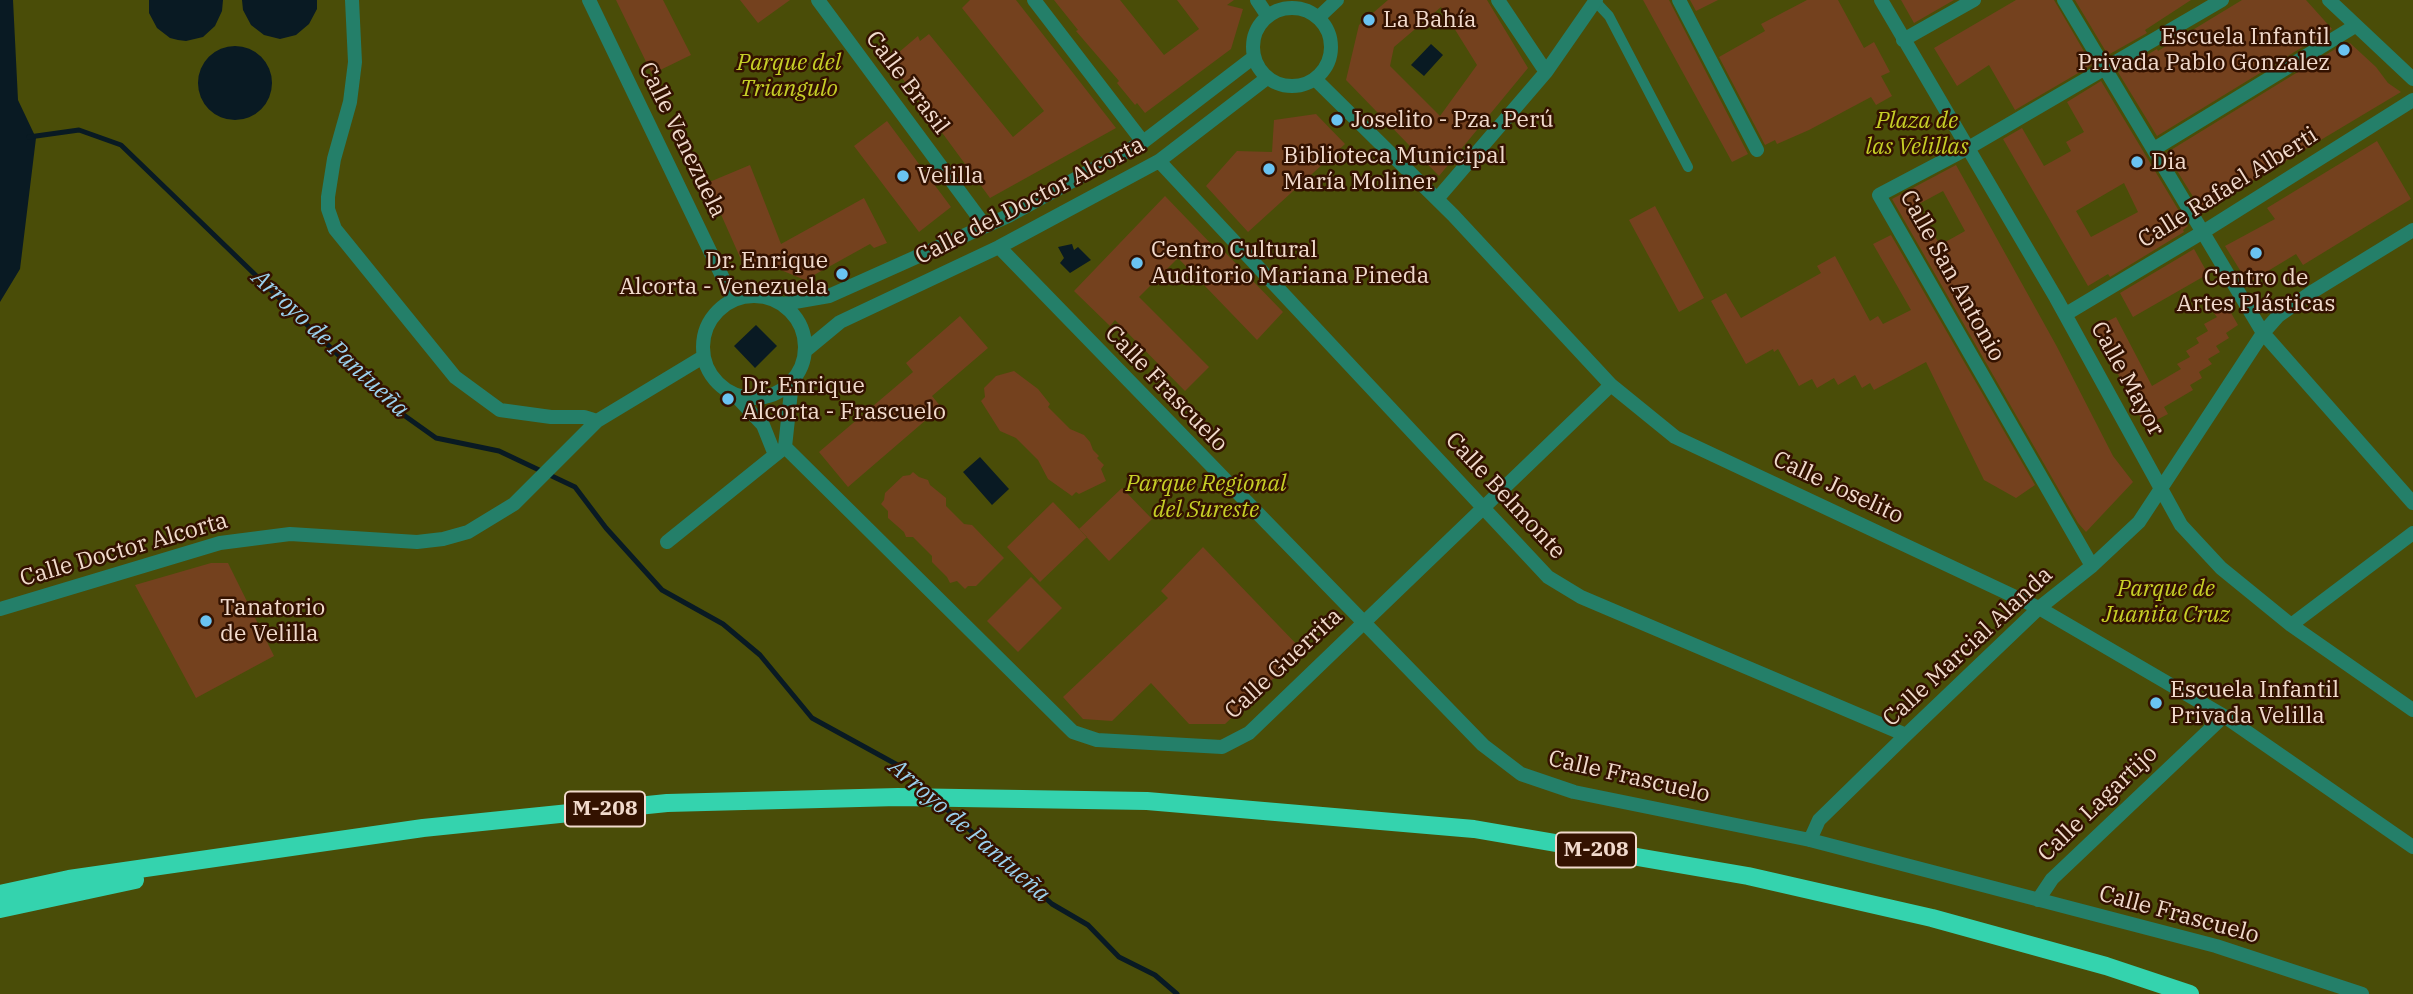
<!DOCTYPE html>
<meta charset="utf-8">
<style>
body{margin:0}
canvas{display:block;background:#3d1c04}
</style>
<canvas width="2413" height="994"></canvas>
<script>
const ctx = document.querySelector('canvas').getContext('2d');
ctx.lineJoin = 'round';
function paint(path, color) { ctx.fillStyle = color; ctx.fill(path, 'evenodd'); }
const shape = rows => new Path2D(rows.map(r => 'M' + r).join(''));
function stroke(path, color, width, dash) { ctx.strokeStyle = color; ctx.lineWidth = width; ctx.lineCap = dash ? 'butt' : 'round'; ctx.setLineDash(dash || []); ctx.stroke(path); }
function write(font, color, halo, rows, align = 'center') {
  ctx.font = font + ' "IBM Plex Serif",serif'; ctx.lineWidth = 5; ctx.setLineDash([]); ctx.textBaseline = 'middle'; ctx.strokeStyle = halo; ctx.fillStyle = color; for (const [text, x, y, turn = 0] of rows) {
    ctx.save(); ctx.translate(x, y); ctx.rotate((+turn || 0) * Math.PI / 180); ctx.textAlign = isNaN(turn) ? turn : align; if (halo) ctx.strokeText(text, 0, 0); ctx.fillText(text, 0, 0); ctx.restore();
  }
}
paint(shape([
 [0,0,2413,0,2413,994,0,994]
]), '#4a4d08');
paint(shape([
 [0,0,13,0,18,100,36,138,20,269,0,302],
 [149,0,223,0,222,11,215,26,203,37,186,41,178,40,170,38,157,28,149,13],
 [242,0,317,0,317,9,309,24,296,35,280,39,264,35,251,25,243,10],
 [1431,44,1443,55,1424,76,1411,65],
 '198 83a37 37 0 1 1 74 0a37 37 0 1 1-74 0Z',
 [1072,244,1074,250,1078,247,1091,260,1070,273,1060,263,1064,258,1058,247],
 [756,325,777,346,755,368,734,346],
 [980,457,1009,489,992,505,963,472]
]), '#091a23');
stroke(shape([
 [29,137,79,130,121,145,391,406,436,438,499,451,575,487,606,528,662,590,723,624,760,655,812,718,903,768,929,792],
 [941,804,1052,904,1088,925,1119,957,1155,975,1177,994]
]), '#091a23', 5);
paint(shape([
 [616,0,663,0,691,55,652,74],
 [740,0,790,0,758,23],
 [970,0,1016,0,1116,128,990,198,891,63,900,58,898,53,918,36,920,41,929,34,1013,137,1044,111,962,8],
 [1054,0,1120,0,1164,55,1199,29,1177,0,1234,0,1227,5,1243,9,1231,49,1145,113,1137,103,1135,105,1117,83,1119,81,1076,31,1078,30],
 [1388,0,1487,0,1528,68,1439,176,1346,80,1359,25],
 [1441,7,1477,65,1440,116,1390,66,1394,47],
 [1643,0,1669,0,1748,154,1732,162],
 [1690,0,1718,0,1696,11],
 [1807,0,1838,0,1864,48,1874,42,1890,72,1881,76,1892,96,1876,105,1871,97,1809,130,1777,144,1775,140,1765,145,1719,57,1765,31,1761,24],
 [1901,0,1954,0,1914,23],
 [2016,0,2054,0,2092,65,2015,110,1989,65,1957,86,1934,48],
 [2075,0,2191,0,2145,30,2147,33,2108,55],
 [2242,0,2306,0,2332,29,2157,136,2118,72,2157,49,2158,51],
 [2345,43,2347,45,2350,43,2376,67,2388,83,2401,92,2202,211,2166,153],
 [2101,81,2188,226,2183,230,2184,232,2110,277,2108,274,2088,286,2003,139,2022,128,2044,166,2071,151,2066,142,2084,132,2067,102],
 [2124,183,2138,212,2091,237,2076,211],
 [1316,114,1345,144,1248,232,1206,186,1237,151,1272,152,1274,120],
 [887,121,951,207,919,232,854,146],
 [2377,141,2411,199,2303,265,2296,254,2248,283,2225,246,2275,219,2267,208],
 [750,165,781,244,864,198,887,243,874,248,870,244,805,280,776,268,743,264,707,183],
 [1956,165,2056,345,2113,456,2133,482,2086,532,2078,523,1892,199],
 [1943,191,1965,231,1940,245,1917,205],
 [1165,196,1215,248,1218,245,1283,312,1257,340,1178,258,1139,297,1209,367,1185,391,1115,320,1110,326,1074,291],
 [1655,206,1704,298,1679,312,1629,220],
 [1891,235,2035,485,2016,498,1984,480,1926,362,1874,390,1870,383,1862,388,1855,375,1838,385,1834,378,1817,388,1812,379,1799,386,1778,349,1774,352,1773,349,1746,364,1711,301,1726,293,1741,318,1821,273,1817,266,1835,256,1870,321,1878,316,1883,324,1911,310,1873,244],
 [2194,249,2208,274,2133,317,2120,293],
 [2226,304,2238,325,2226,333,2229,338,2216,346,2220,352,2208,359,2212,364,2199,372,2202,378,2190,385,2193,390,2164,407,2168,414,2145,426,2094,328,2116,317,2152,386,2181,369,2177,364,2190,357,2186,351,2199,343,2196,338,2208,331,2204,324,2217,317,2213,312],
 [960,316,988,348,932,396,941,407,848,487,819,452,913,372,906,363],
 [1014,371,1038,389,1050,404,1048,407,1070,429,1084,435,1090,442,1093,450,1099,456,1097,458,1104,465,1101,469,1106,481,1079,494,1076,492,1072,496,1048,479,1038,460,1016,438,1000,431,981,401,985,397,984,388,996,376],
 [913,472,919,477,928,480,930,485,946,498,946,506,964,524,972,525,1004,558,976,586,968,586,965,589,957,581,950,583,947,577,932,562,932,556,913,537,906,537,904,532,888,518,888,511,881,504,884,500,885,493,903,476,910,475],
 [1122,488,1152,519,1109,561,1079,529],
 [1053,502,1087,537,1040,582,1007,547],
 [1203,547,1303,651,1225,724,1189,724,1151,683,1112,721,1083,719,1063,697,1168,598,1161,591],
 [211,563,228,563,274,656,196,698,135,585],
 [1031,577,1062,608,1018,652,987,621]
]), '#74411e');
stroke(shape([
 [1595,1,1609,16,1688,167]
]), '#247f69', 10);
stroke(shape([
 [352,0,355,62,350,102,334,159,328,197,328,209,335,229,455,377,500,410,551,417,584,417,597,421],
 [589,0,733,299],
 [818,0,985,226],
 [1034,0,1143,142],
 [1257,0,1267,15],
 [1498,0,1546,72],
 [1679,0,1757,150],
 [1881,0,2056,298,2181,525,2221,568,2291,625,2413,710],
 [2064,0,2263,333,2413,503],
 [2329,0,2413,79],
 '1253 47a39 39 0 1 1 78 0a39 39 0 1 1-78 0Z',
 [1319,17,1337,0],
 [1903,40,1974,0],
 [1315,79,1453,215,1611,385,1675,437,2039,608,2224,716,2413,847],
 [2154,149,2355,26],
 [1159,161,1548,577,1581,597,1906,735],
 [1437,199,1546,72,1596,0],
 [999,247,1483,745,1521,774,1574,792,1810,840,2216,946,2362,994],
 '703 347a51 51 0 1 1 102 0a51 51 0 1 1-102 0Z',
 [783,304,829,296,1008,216,1143,142,1254,57],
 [2066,314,2203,232,2413,100],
 [805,351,840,322,999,247,1159,161,1267,78],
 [792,382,785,447,1073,732,1097,740,1222,747,1249,733,1611,385],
 [735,395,763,425,775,455],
 [667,542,785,447],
 [2092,566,1879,195,1970,147,2222,0],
 [0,609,220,543,290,534,417,542,443,539,468,532,514,504,597,421,703,357],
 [2291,625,2413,533],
 [1810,840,1819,820,1906,735,2039,608,2092,566,2139,522,2263,333,2278,316,2312,292,2413,230],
 [2038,900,2052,879,2224,716]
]), '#247f69', 14);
stroke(shape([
 [0,894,69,879,423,828,667,803,898,797,1147,801,1474,829,1748,876,1932,918,2106,966,2190,994],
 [0,909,135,880]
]), '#34d3ae', 18);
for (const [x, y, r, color] of [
 [1369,20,7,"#6ac3f1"],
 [2344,50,7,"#6ac3f1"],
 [1337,120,7,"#6ac3f1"],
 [2137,162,7,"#6ac3f1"],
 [1269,169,7,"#6ac3f1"],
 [903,176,7,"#6ac3f1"],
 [2256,253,7,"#6ac3f1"],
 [1137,263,7,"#6ac3f1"],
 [842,274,7,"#6ac3f1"],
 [728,399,7,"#6ac3f1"],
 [206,621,7,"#6ac3f1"],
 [2156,703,7,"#6ac3f1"]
]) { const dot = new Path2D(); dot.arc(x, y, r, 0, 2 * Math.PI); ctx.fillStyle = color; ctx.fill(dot); stroke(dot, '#331200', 2.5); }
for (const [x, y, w] of [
 [605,809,80],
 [1596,850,80]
]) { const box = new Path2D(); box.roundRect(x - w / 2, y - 17.5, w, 35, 5); ctx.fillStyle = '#331200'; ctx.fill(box); stroke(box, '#f1dacc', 2); }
write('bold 21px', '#f1dacc', null, [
 ["M-208",605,809],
 ["M-208",1596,850]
]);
write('23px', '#f1dacc', '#331200', [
 ["La Bahía",1383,20],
 ["Escuela Infantil",2330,37,"right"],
 ["Privada Pablo Gonzalez",2330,63,"right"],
 ["Joselito - Pza. Perú",1351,120],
 ["Biblioteca Municipal",1283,156],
 ["María Moliner",1283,182],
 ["Dia",2151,162],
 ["Velilla",917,176],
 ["Centro Cultural",1151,250],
 ["Auditorio Mariana Pineda",1151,276],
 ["Dr. Enrique",828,261,"right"],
 ["Alcorta - Venezuela",828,287,"right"],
 ["Centro de",2256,278,"center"],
 ["Artes Plásticas",2256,304,"center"],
 ["Dr. Enrique",742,386],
 ["Alcorta - Frascuelo",742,412],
 ["Tanatorio",220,608],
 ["de Velilla",220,634],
 ["Escuela Infantil",2170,690],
 ["Privada Velilla",2170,716]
], 'left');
write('italic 23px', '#c6cf27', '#331200', [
 ["Parque del",789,63],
 ["Triangulo",789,89],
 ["Plaza de",1917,121],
 ["las Velillas",1917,147],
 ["Parque Regional",1206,484],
 ["del Sureste",1206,510],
 ["Parque de",2166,589],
 ["Juanita Cruz",2166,615]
]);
write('23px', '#f1dacc', '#331200', [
 ["Calle Brasil",907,83,53],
 ["Calle Venezuela",682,140,64],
 ["Calle Rafael Alberti",2228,188,-32],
 ["Calle del Doctor Alcorta",1030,201,-27],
 ["Calle San Antonio",1952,276,61],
 ["Calle Mayor",2127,379,61],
 ["Calle Frascuelo",1166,389,46],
 ["Calle Joselito",1838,488,25],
 ["Calle Belmonte",1505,496,47],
 ["Calle Doctor Alcorta",124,550,-16],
 ["Calle Marcial Alanda",1968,647,-43],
 ["Calle Guerrita",1284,664,-43],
 ["Calle Frascuelo",1629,777,13],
 ["Calle Lagartijo",2098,804,-44],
 ["Calle Frascuelo",2179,915,15]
]);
write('italic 24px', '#9bd1ee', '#331200', [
 ["Arroyo de Pantueña",330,344,43],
 ["Arroyo de Pantueña",969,831,41]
]);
</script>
